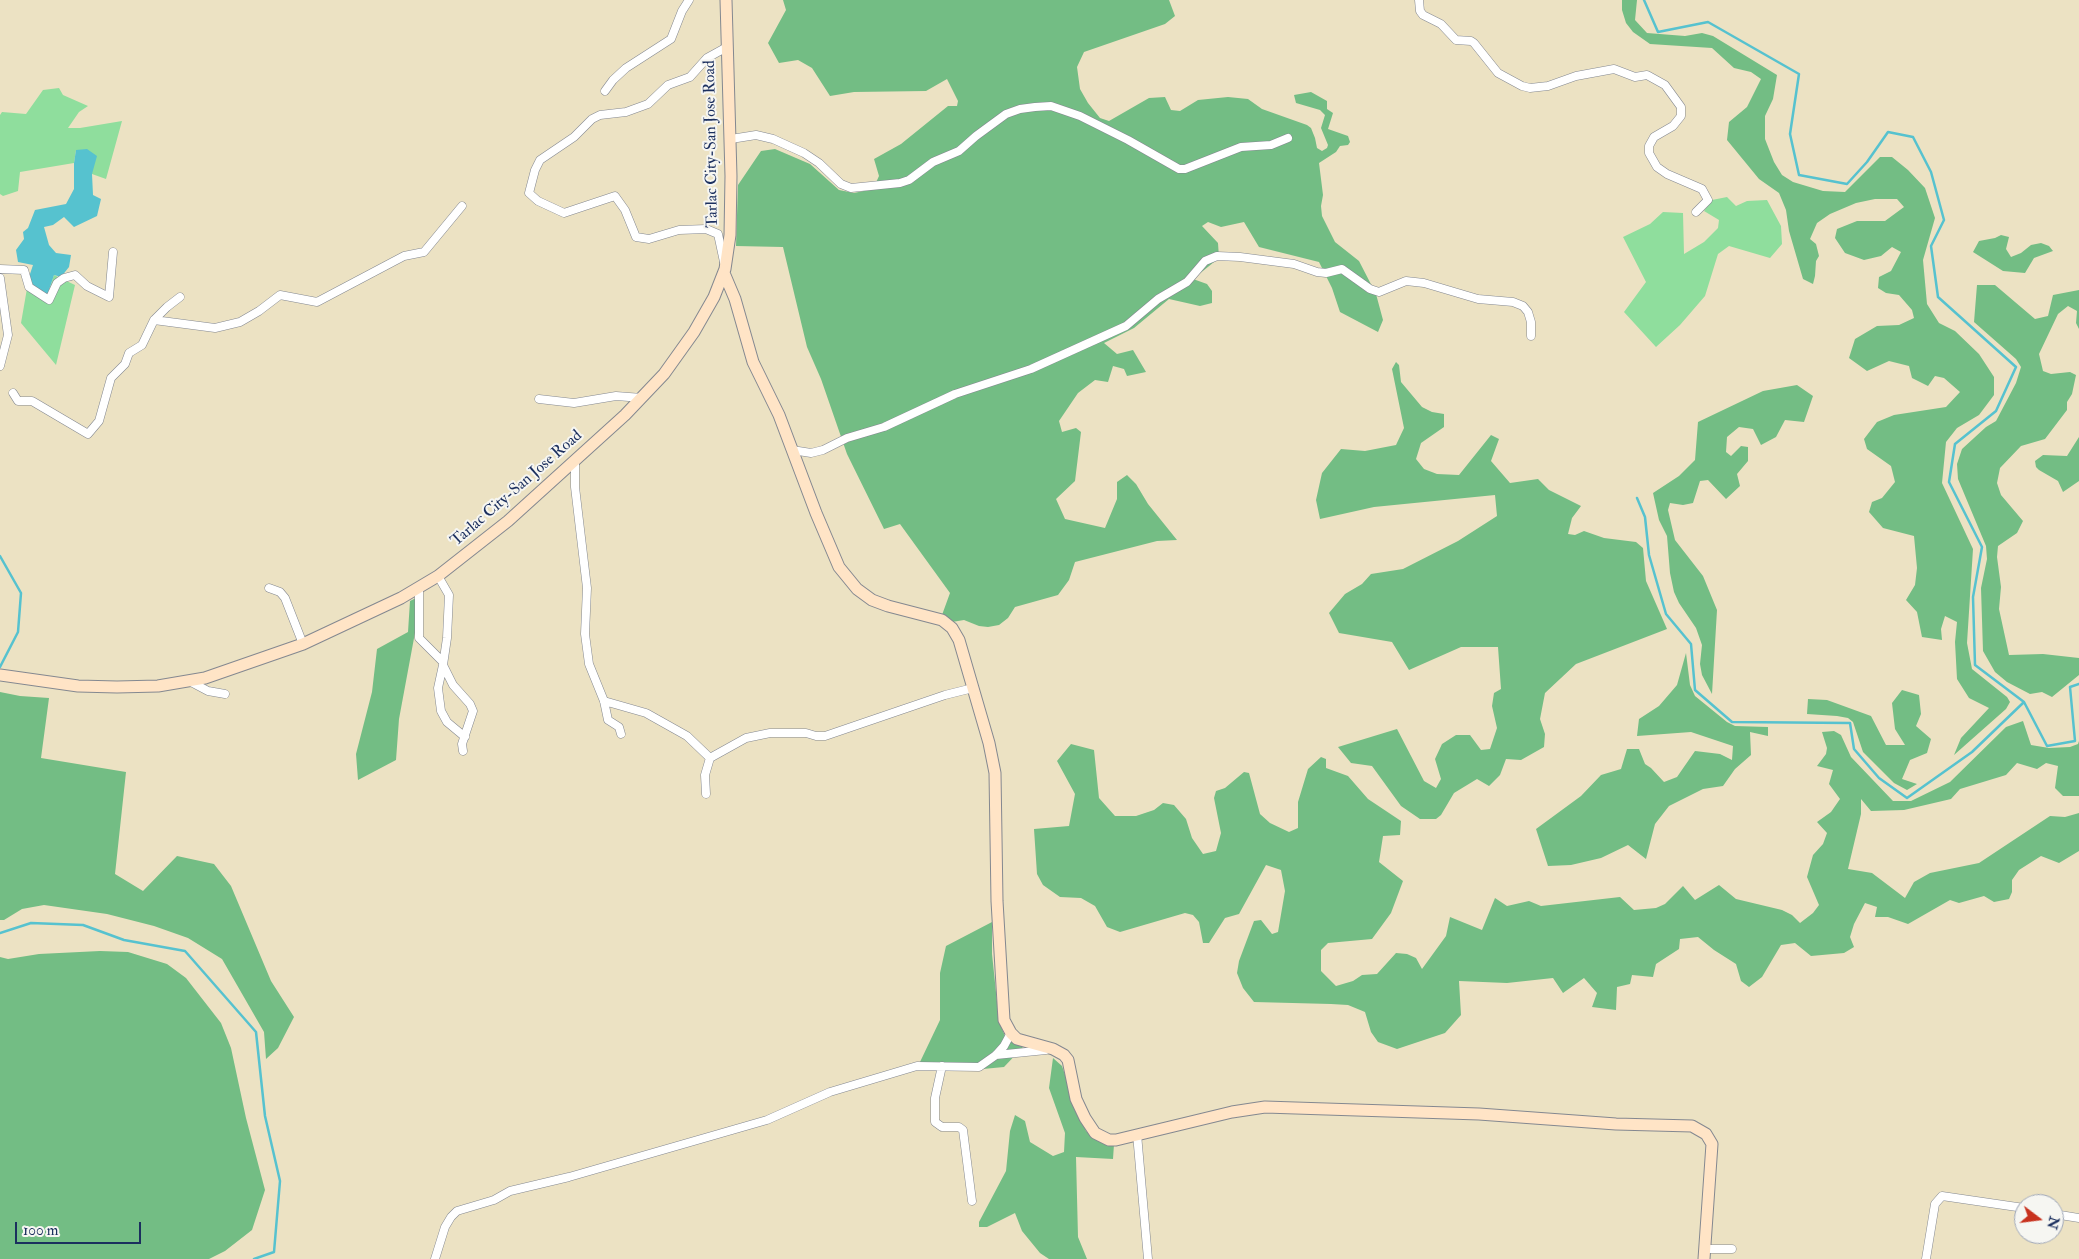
<!DOCTYPE html>
<style>
body{margin:0}
#map{position:relative;width:2079px;height:1259px;overflow:hidden;background:#ece2c3;font-family:"IM FELL Double Pica",serif}
canvas{display:block}
.north{position:absolute;left:2014px;top:1194px;width:50px;height:50px;box-sizing:border-box;background:#f6f6f2;border:1px solid #9ea6b7;border-radius:50%;rotate:105deg;font-size:14px;font-weight:700;line-height:20px;text-align:center;color:#1b2f5e}
.north::after{content:'';display:block;margin:auto;width:18px;height:22px;background:#c8321e;clip-path:polygon(50% 0,100% 100%,50% 72%,0 100%)}
.scale{position:absolute;left:15px;top:1222px;width:126px;height:22px;box-sizing:border-box;border:2px solid #1b2f5e;border-top:0;padding-left:6px;font-size:15px;line-height:18px;white-space:nowrap;color:#1b2f5e;-webkit-text-stroke:4px #f6f6f2;paint-order:stroke}
</style>
<div id="map">
<canvas width="2079" height="1259"></canvas>
<div class="north">N</div>
<div class="scale">100 m</div>
</div>
<script>
const ctx = document.querySelector('canvas').getContext('2d');
ctx.lineJoin = 'round';
function paint(path, color) { ctx.fillStyle = color; ctx.fill(path, 'evenodd'); }
const shape = rows => new Path2D(rows.map(r => 'M' + r).join(''));
function stroke(path, color, width, dash) { ctx.strokeStyle = color; ctx.lineWidth = width; ctx.lineCap = dash ? 'butt' : 'round'; ctx.setLineDash(dash || []); ctx.stroke(path); }
function write(font, color, halo, rows, align = 'center') {
  ctx.font = font + ' "IM FELL Double Pica",serif'; ctx.lineWidth = 4; ctx.setLineDash([]); ctx.textBaseline = 'middle'; ctx.strokeStyle = halo; ctx.fillStyle = color; for (const [text, x, y, turn = 0] of rows) {
    ctx.save(); ctx.translate(x, y); ctx.rotate((+turn || 0) * Math.PI / 180); ctx.textAlign = isNaN(turn) ? turn : align; if (halo) ctx.strokeText(text, 0, 0); ctx.fillText(text, 0, 0); ctx.restore();
  }
}
paint(shape([
 [59,88,63,95,88,106,79,112,68,128,80,128,122,121,106,179,92,174,76,150,74,163,20,172,18,191,3,196,0,194,0,115,2,112,26,114,43,90],
 [1727,197,1736,206,1747,201,1767,200,1781,226,1782,244,1770,258,1729,246,1718,254,1705,296,1680,325,1656,347,1624,312,1646,282,1623,237,1650,224,1663,212,1683,213,1684,254,1704,242,1718,228,1719,220,1704,211,1712,200],
 [54,275,75,285,56,365,21,323,29,277,47,296]
]), '#8fde9d');
paint(shape([
 [783,0,1169,0,1175,16,1165,24,1084,52,1077,67,1080,89,1088,103,1100,118,1109,121,1149,98,1165,97,1171,110,1180,111,1198,100,1228,97,1248,99,1262,109,1307,125,1311,128,1315,138,1317,148,1322,151,1327,148,1328,145,1321,128,1325,115,1320,110,1296,103,1294,95,1311,92,1327,101,1327,109,1333,113,1328,129,1348,136,1350,142,1348,145,1340,146,1336,152,1319,163,1323,195,1321,206,1322,216,1335,242,1359,261,1376,294,1383,320,1378,332,1340,312,1332,288,1319,262,1259,247,1244,222,1221,227,1208,222,1202,226,1218,243,1219,258,1193,279,1207,284,1212,291,1212,303,1200,306,1169,299,1134,328,1104,343,1117,354,1133,350,1146,372,1127,376,1124,369,1113,366,1108,382,1095,380,1078,393,1059,421,1062,432,1076,428,1081,432,1075,481,1056,499,1065,519,1105,528,1117,499,1117,482,1127,475,1136,484,1148,504,1177,540,1157,541,1075,562,1069,580,1058,595,1015,607,1008,618,999,625,988,627,979,626,964,620,952,622,942,615,950,593,900,524,884,529,847,454,821,379,807,347,783,247,736,246,738,185,761,151,775,149,810,164,839,190,854,193,873,189,879,176,874,159,901,144,948,106,957,106,958,101,947,79,926,91,854,92,830,96,812,68,798,60,779,63,768,43,786,10],
 [1622,0,1637,0,1635,20,1647,33,1685,36,1702,33,1713,36,1777,75,1773,99,1765,116,1765,139,1774,162,1782,175,1793,182,1823,191,1845,192,1880,157,1892,157,1908,170,1925,188,1935,218,1923,260,1927,304,1939,323,1955,331,1979,354,1994,377,1994,395,1979,415,1957,428,1946,442,1942,483,1973,549,1967,643,1972,669,2007,697,2010,702,2006,709,1954,755,1961,738,1989,708,1969,698,1957,679,1955,642,1957,622,1945,616,1941,629,1942,640,1922,637,1917,612,1906,600,1915,585,1917,568,1914,536,1883,528,1869,512,1872,502,1882,498,1895,482,1891,466,1867,449,1864,439,1877,422,1894,415,1946,407,1960,392,1944,378,1935,376,1928,386,1912,378,1909,366,1889,361,1867,371,1849,358,1855,339,1877,326,1899,325,1914,318,1912,310,1899,295,1886,293,1878,288,1879,277,1891,271,1901,252,1892,247,1881,256,1864,260,1845,253,1835,238,1837,229,1857,221,1885,221,1904,207,1897,199,1875,199,1856,203,1830,214,1817,223,1810,239,1816,244,1819,256,1816,261,1815,276,1813,284,1803,279,1789,231,1786,210,1779,193,1759,179,1727,140,1729,122,1747,107,1761,79,1751,72,1734,68,1712,48,1650,44,1633,32,1626,23,1622,10],
 [2001,235,2009,237,2006,249,2011,257,2021,253,2031,245,2041,243,2049,246,2053,251,2034,258,2025,273,2003,271,1973,252,1979,241,1995,238],
 [1977,285,1995,285,2035,319,2048,316,2053,295,2079,290,2079,329,2076,323,2077,311,2068,306,2058,314,2039,354,2043,371,2051,374,2070,372,2076,375,2072,394,2067,402,2067,410,2045,439,2021,446,2000,468,1997,483,2001,495,2023,521,2017,533,1998,546,1997,557,2001,587,1999,609,2009,655,2043,654,2079,658,2079,675,2052,697,2042,692,2030,694,2007,682,1995,672,1983,651,1981,588,1987,559,1986,546,1958,479,1957,464,1962,449,1986,427,1996,421,2016,383,2021,367,2016,359,1974,322],
 [1396,362,1399,365,1401,382,1422,407,1432,412,1444,414,1444,427,1421,443,1416,459,1424,469,1437,474,1459,475,1491,435,1499,439,1491,461,1510,483,1538,479,1549,490,1581,506,1572,518,1568,534,1575,535,1584,531,1604,538,1636,542,1643,548,1646,581,1667,629,1576,664,1545,693,1540,719,1545,734,1544,747,1521,760,1506,759,1500,775,1489,786,1477,779,1454,793,1441,815,1436,819,1420,819,1401,806,1372,766,1351,763,1338,747,1397,729,1424,781,1436,788,1441,779,1435,759,1442,744,1456,735,1470,735,1481,750,1490,749,1497,728,1492,706,1494,693,1501,689,1498,647,1461,647,1409,670,1392,642,1339,633,1329,613,1345,594,1362,584,1371,574,1403,569,1458,541,1497,516,1495,495,1374,507,1320,519,1316,500,1322,473,1341,449,1365,451,1396,445,1404,428,1392,369],
 [1797,385,1813,396,1804,422,1785,420,1776,437,1761,445,1753,429,1739,427,1727,437,1726,452,1731,456,1741,446,1748,447,1748,461,1737,474,1740,486,1726,499,1708,480,1700,481,1693,503,1683,505,1670,503,1668,510,1675,540,1703,576,1717,610,1712,694,1702,675,1700,664,1702,645,1696,628,1679,603,1674,592,1670,573,1667,536,1659,520,1653,493,1679,476,1695,460,1698,422,1763,391],
 [2079,437,2079,481,2063,492,2058,481,2039,470,2036,467,2035,461,2043,455,2067,456],
 [422,595,399,719,396,760,358,780,356,754,372,692,377,649,408,632,410,601],
 [1686,653,1690,685,1695,696,1727,722,1735,726,1768,727,1768,736,1750,732,1751,755,1735,769,1723,786,1703,789,1669,806,1655,824,1646,859,1628,845,1601,858,1571,865,1548,866,1536,829,1581,796,1601,775,1621,769,1627,749,1639,749,1645,764,1651,768,1664,782,1677,777,1695,751,1720,754,1732,760,1733,746,1691,732,1637,736,1639,719,1659,706,1677,685],
 [1902,690,1919,695,1921,714,1916,726,1931,739,1927,753,1910,760,1902,779,1917,784,1907,790,1894,783,1863,752,1853,722,1848,718,1837,716,1807,714,1808,699,1827,700,1871,716,1886,745,1905,745,1895,729,1892,703],
 [0,692,20,696,49,698,41,758,126,772,115,874,143,891,177,856,214,864,231,886,271,981,294,1017,278,1048,266,1059,264,1032,222,959,188,938,154,926,107,914,44,905,22,909,4,920,0,920],
 [2023,721,2031,745,2049,748,2070,747,2078,744,2079,741,2079,796,2063,796,2055,788,2058,766,2046,763,2037,769,2017,763,2006,775,1960,789,1951,799,1904,810,1871,811,1861,799,1861,814,1848,869,1872,873,1905,898,1914,882,1930,873,1979,863,2050,816,2065,817,2079,813,2079,851,2059,863,2041,856,2019,870,2012,880,2012,892,2009,899,1994,902,1984,896,1959,903,1950,900,1908,924,1888,917,1875,917,1877,907,1865,903,1854,924,1850,937,1854,947,1844,953,1811,956,1795,943,1781,945,1762,977,1749,987,1741,981,1736,964,1714,950,1698,937,1680,939,1679,949,1656,964,1653,977,1632,975,1630,984,1617,987,1616,1010,1592,1007,1597,993,1584,978,1563,993,1553,978,1507,983,1459,981,1461,1015,1445,1033,1397,1049,1378,1042,1371,1032,1365,1012,1348,1005,1331,1004,1254,1002,1243,988,1237,973,1239,961,1254,921,1261,920,1272,934,1278,932,1285,891,1281,870,1266,865,1239,914,1225,918,1209,943,1203,943,1199,922,1193,915,1185,913,1120,932,1107,927,1095,906,1081,898,1060,897,1043,885,1037,874,1034,829,1069,826,1075,794,1057,761,1071,744,1094,750,1099,798,1115,816,1136,816,1154,810,1163,803,1174,805,1186,819,1192,838,1203,854,1216,851,1221,833,1214,798,1216,791,1225,788,1244,772,1249,773,1260,814,1270,823,1289,832,1298,828,1298,802,1308,769,1321,757,1326,759,1326,768,1348,776,1368,799,1401,821,1400,835,1383,836,1379,862,1403,881,1391,913,1372,939,1328,943,1321,950,1321,971,1336,986,1353,981,1362,975,1377,974,1396,953,1407,954,1416,958,1422,969,1446,936,1450,917,1482,930,1495,898,1507,906,1529,901,1541,906,1620,897,1634,910,1656,908,1665,904,1683,886,1695,900,1719,885,1736,899,1782,910,1792,915,1800,923,1813,913,1819,905,1807,877,1813,855,1823,844,1827,833,1817,822,1831,812,1840,799,1829,784,1833,770,1817,766,1826,754,1827,748,1822,732,1834,731,1841,735,1851,757,1893,801,1911,801,1950,782,2006,727],
 [992,922,992,954,999,1021,1005,1036,1023,1047,1004,1067,983,1069,946,1063,920,1062,940,1020,940,973,946,946],
 [100,951,128,952,167,964,186,978,221,1023,231,1048,246,1118,265,1190,252,1230,225,1251,209,1259,0,1259,0,957,8,959,39,954],
 [1053,1058,1062,1066,1075,1104,1086,1131,1097,1140,1114,1144,1113,1159,1076,1157,1078,1237,1087,1259,1049,1259,1040,1253,1022,1231,1015,1213,987,1227,979,1227,979,1222,1006,1171,1010,1131,1015,1115,1025,1121,1030,1142,1053,1156,1064,1152,1065,1133,1049,1088]
]), '#73bd84');
paint(shape([
 [87,149,97,156,92,174,93,195,101,199,97,216,74,227,64,217,53,225,44,227,49,245,56,253,71,255,69,267,61,277,54,275,47,296,36,290,29,277,33,265,18,262,16,250,24,239,23,232,28,228,35,210,66,204,74,189,74,163,76,150]
]), '#56c2cf');
stroke(shape([
 [1644,0,1658,32,1708,22,1799,74,1790,134,1799,175,1847,184,1867,162,1888,132,1913,137,1931,172,1944,220,1931,246,1938,297,2016,367,1996,411,1955,444,1949,482,1982,547,1973,597,1975,665,2024,702,2047,746,2075,741,2070,687,2079,684],
 [1637,498,1645,517,1649,555,1666,614,1691,644,1695,690,1732,722,1850,723,1854,749,1879,778,1907,798,1972,752,2024,702],
 [0,556,21,593,18,632,0,667],
 [0,933,31,923,83,925,124,940,185,951,256,1032,265,1116,280,1181,274,1252,254,1259]
]), '#56c2cf', 2.5);
const street = shape([
 [1419,0,1420,11,1423,15,1441,24,1456,40,1471,41,1474,43,1498,73,1522,86,1530,88,1548,86,1576,76,1614,69,1635,77,1647,75,1665,85,1681,107,1681,116,1673,126,1654,137,1649,146,1649,153,1657,167,1667,174,1702,189,1708,200,1696,212],
 [605,91,613,80,626,68,671,39,682,11,689,0],
 [731,139,756,135,773,139,804,153,819,163,841,184,851,188,900,183,909,180,933,162,959,151,976,136,1006,114,1020,109,1035,107,1051,106,1080,116,1128,140,1179,169,1185,169,1241,147,1271,145,1288,138],
 [724,262,718,234,706,229,679,230,649,239,636,237,625,210,615,196,564,213,538,201,529,193,535,170,540,160,574,137,592,119,600,115,626,112,648,104,668,85,690,77,707,58,727,47],
 [0,269,24,270,29,287,49,300,57,283,64,278,75,275,87,286,109,297,113,252],
 [0,278,8,335,0,366],
 [154,320,215,328,240,322,259,311,280,295,317,302,404,256,424,252,462,206],
 [13,393,18,401,32,401,88,434,99,421,111,378,125,364,129,353,142,345,154,320,167,307,180,297],
 [539,399,574,403,616,396,642,398],
 [792,450,811,453,823,450,847,438,884,427,955,394,1031,369,1126,326,1158,299,1187,282,1205,261,1217,256,1240,257,1294,264,1317,272,1326,273,1342,269,1370,289,1379,292,1406,281,1424,283,1478,299,1513,302,1523,306,1528,312,1531,322,1531,336],
 [575,460,575,487,587,588,585,634,589,664,604,701,608,720,619,727,621,734],
 [438,576,449,595,447,638,443,665,453,685,470,704,473,711,462,744,463,751],
 [269,588,280,592,285,598,303,644],
 [419,589,419,638,443,662],
 [443,665,438,688,441,711,447,722,465,737],
 [191,682,208,691,225,694],
 [604,701,646,713,687,736,710,758],
 [706,794,705,775,710,758,746,738,770,733,806,733,816,736,825,736,945,695,973,688],
 [996,1055,1046,1050],
 [942,1066,935,1098,935,1122,942,1127,959,1127,963,1130,972,1201],
 [1137,1134,1148,1259],
 [2054,1214,2079,1218],
 [1704,1249,1732,1249],
 [435,1259,445,1227,451,1217,457,1211,494,1200,510,1191,569,1177,767,1120,830,1092,917,1066,979,1067,996,1055,1004,1046,1011,1033],
 [1926,1259,1935,1204,1942,1196,2024,1208]
]);
const secondary = shape([
 [724,273,735,299,753,362,779,415,816,513,839,567,857,589,872,600,888,606,942,620,952,628,959,640,989,743,995,773,997,901,1004,1020,1011,1033,1017,1039,1053,1049,1064,1055,1068,1060,1076,1099,1085,1118,1095,1133,1109,1140,1116,1140,1232,1112,1265,1107,1479,1114,1616,1124,1692,1126,1706,1134,1712,1144,1704,1259],
 [0,675,78,686,117,687,158,686,205,678,303,644,401,598,438,576,508,521,625,415,664,374,694,332,714,297,725,269,730,235,731,176,726,0]
]);
stroke(street, '#848890', 9);
stroke(secondary, '#848890', 13);
stroke(street, '#fff', 8);
stroke(secondary, '#ffe4c6', 11);
write('16px', '#1b2f5e', '#f6f6f2', [
 ["Tarlac City-San Jose Road",712,144,-91],
 ["Tarlac City-San Jose Road",517,489,-41]
]);
</script>
